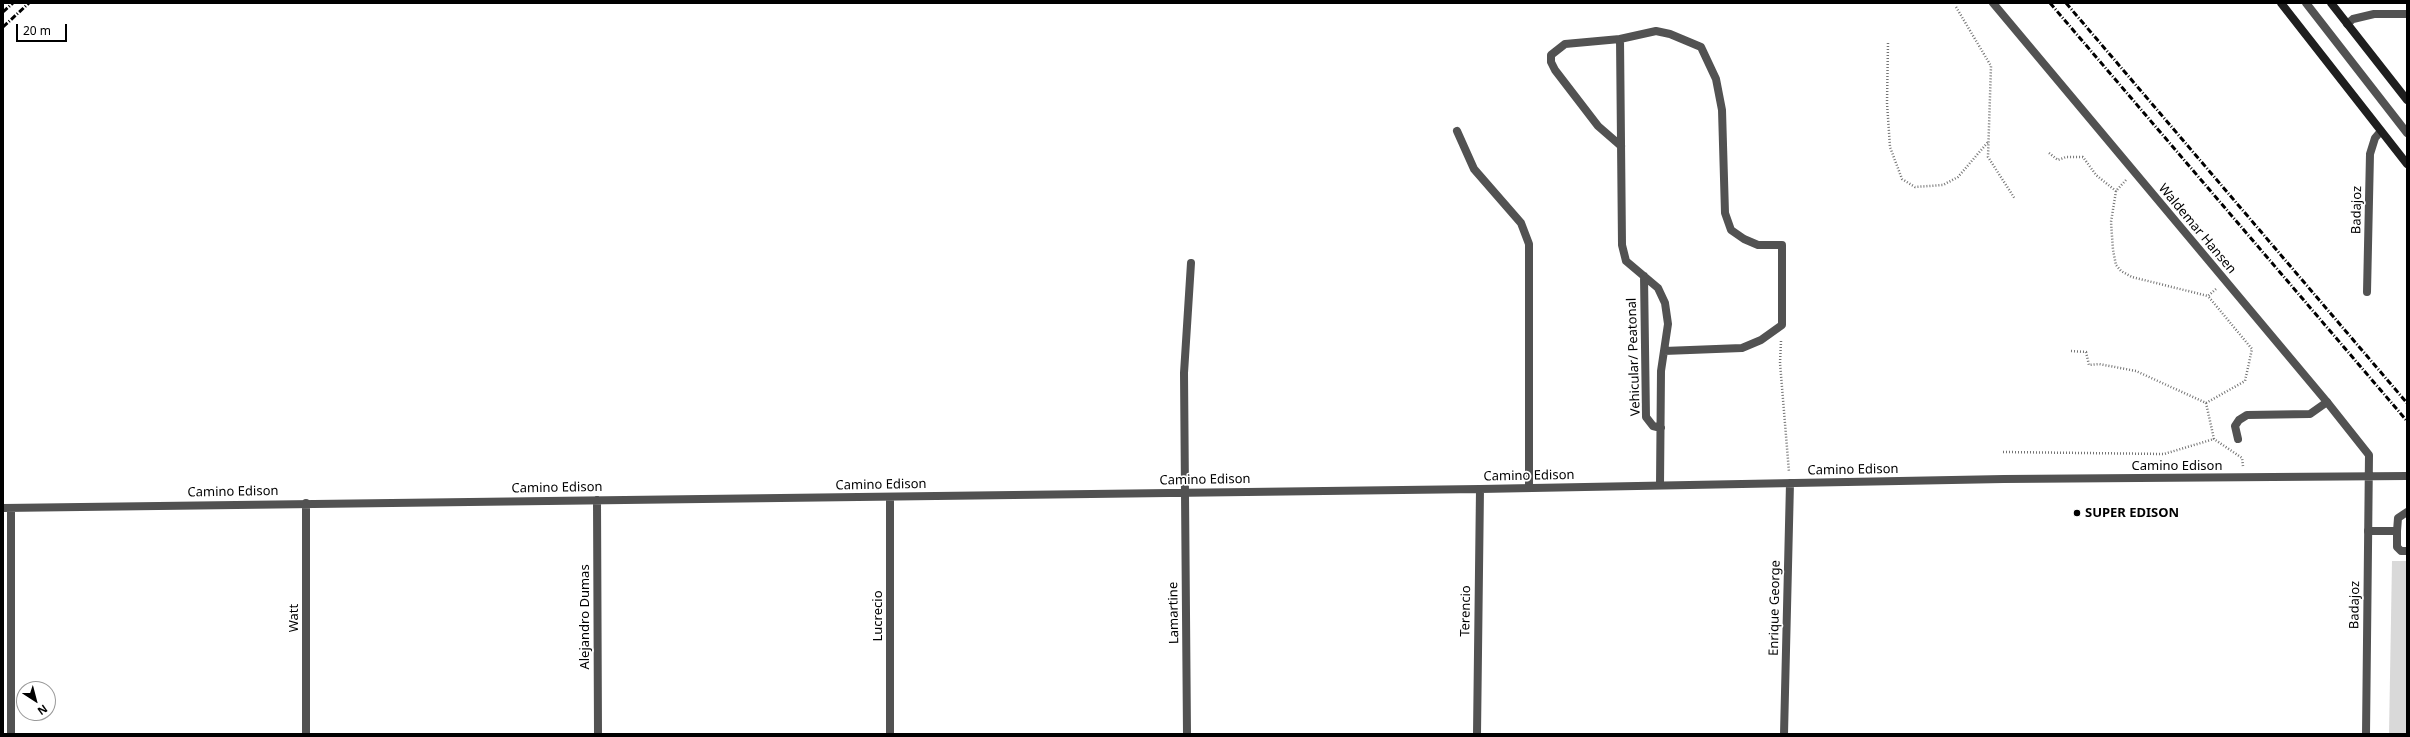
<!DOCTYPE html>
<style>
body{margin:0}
#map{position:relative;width:2410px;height:737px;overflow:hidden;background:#fff;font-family:"Noto Sans",sans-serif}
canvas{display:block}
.frame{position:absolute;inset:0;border:4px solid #000;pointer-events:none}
.north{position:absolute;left:16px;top:681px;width:40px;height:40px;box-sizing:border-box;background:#fff;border:1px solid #999;border-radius:50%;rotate:144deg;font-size:11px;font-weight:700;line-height:16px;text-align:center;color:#000}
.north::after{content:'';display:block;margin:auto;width:14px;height:18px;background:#000;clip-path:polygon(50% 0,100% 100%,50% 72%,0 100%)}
.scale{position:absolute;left:16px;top:24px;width:51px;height:18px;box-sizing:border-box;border:2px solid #000;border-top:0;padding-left:5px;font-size:12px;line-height:14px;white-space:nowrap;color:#000;-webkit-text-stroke:3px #fff;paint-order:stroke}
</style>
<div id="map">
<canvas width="2410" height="737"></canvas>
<div class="frame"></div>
<div class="north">N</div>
<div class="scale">20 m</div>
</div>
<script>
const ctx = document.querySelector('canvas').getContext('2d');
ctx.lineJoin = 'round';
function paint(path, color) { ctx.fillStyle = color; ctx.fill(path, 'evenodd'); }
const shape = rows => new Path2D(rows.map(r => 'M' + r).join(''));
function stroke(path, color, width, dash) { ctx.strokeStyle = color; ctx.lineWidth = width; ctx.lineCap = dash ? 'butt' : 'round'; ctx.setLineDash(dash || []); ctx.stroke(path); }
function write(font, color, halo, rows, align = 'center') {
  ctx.font = font + ' "Noto Sans",sans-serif'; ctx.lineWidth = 3.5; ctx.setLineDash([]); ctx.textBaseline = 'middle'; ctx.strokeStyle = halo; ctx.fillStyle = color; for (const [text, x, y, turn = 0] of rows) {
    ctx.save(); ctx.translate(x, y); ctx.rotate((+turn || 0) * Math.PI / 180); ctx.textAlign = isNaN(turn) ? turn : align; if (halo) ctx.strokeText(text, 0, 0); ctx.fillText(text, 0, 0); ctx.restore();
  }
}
paint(shape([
 [2392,561,2407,561,2407,734,2389,734]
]), '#d9d9d9');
stroke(shape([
 [1956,7,1991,66,1988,157,2015,199],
 [1888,43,1887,103,1890,147,1902,179,1915,187,1943,185,1958,177,1988,142],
 [2049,153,2058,160,2066,157,2083,157,2096,175,2116,191],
 [2126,180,2116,191,2111,222,2113,250,2116,265,2121,271,2132,277,2208,296,2216,289],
 [1781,341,1780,363,1789,472],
 [2071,351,2086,352,2089,365,2099,364,2136,371,2206,403,2214,439,2242,458,2243,466],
 [2206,403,2245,381,2252,349,2208,296],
 [2003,452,2164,454,2214,439]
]), '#747474', 2.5, [1, 2]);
stroke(shape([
 [2306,3,2407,133],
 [1620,39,1656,31,1670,34,1701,47,1716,79,1722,110,1725,213,1731,230,1744,239,1758,245,1782,245,1782,325,1761,340,1742,348,1664,351],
 [1457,131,1474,169,1521,223,1529,244,1529,488],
 [1621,146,1598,126,1555,70,1551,62,1551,55,1565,44,1620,39,1622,245,1626,261,1658,288,1665,303,1668,324,1661,371,1660,485],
 [1644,276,1646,417,1653,426,1661,428],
 [2238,439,2235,426,2239,420,2247,415,2310,414,2327,402],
 [2407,512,2398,518,2397,531,2397,547,2401,551,2407,551],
 [2368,531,2397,531]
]), '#525252', 8);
stroke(shape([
 [1993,3,2327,402,2369,455,2366,734],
 [2347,24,2353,19,2374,14,2407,14],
 [2367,292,2370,154,2375,138,2381,131],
 [890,497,890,734],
 [597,500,598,734],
 [306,503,306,734],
 [3,508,1480,489,2004,479,2407,476],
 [11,508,11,734],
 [1187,734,1184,373,1191,263],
 [1477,734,1480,489],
 [1784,734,1790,483]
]), '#525252', 8);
stroke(shape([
 [2281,3,2407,164],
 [2331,3,2407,100]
]), '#1f1f1f', 8);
stroke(shape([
 [2050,3,2407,421],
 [2066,3,2407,403],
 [3,12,13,3],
 [3,27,29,3]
]), '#000', 3, [6, 2, 1, 2]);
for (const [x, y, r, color] of [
 [2077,513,4,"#000"]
]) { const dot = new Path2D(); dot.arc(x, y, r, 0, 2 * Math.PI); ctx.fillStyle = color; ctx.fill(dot); stroke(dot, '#fff', 1.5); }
write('13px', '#000', '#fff', [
 ["Badajoz",2357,210,-89],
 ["Waldemar Hansen",2197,229,50],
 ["Vehicular/ Peatonal",1634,357,-92],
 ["Camino Edison",2177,466],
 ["Camino Edison",1853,470,-1],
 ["Camino Edison",1529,476,-1],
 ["Camino Edison",1205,480,-1],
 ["Camino Edison",881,485,-1],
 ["Camino Edison",557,488,-1],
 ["Camino Edison",233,492,-1],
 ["Badajoz",2355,605,-89],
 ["Enrique George",1775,608,-89],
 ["Terencio",1466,611,-89],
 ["Lamartine",1174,613,-91],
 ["Lucrecio",878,616,-90],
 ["Alejandro Dumas",585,617,-90],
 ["Watt",294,618,-90]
]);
write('bold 13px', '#000', '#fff', [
 ["SUPER EDISON",2085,513]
], 'left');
</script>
